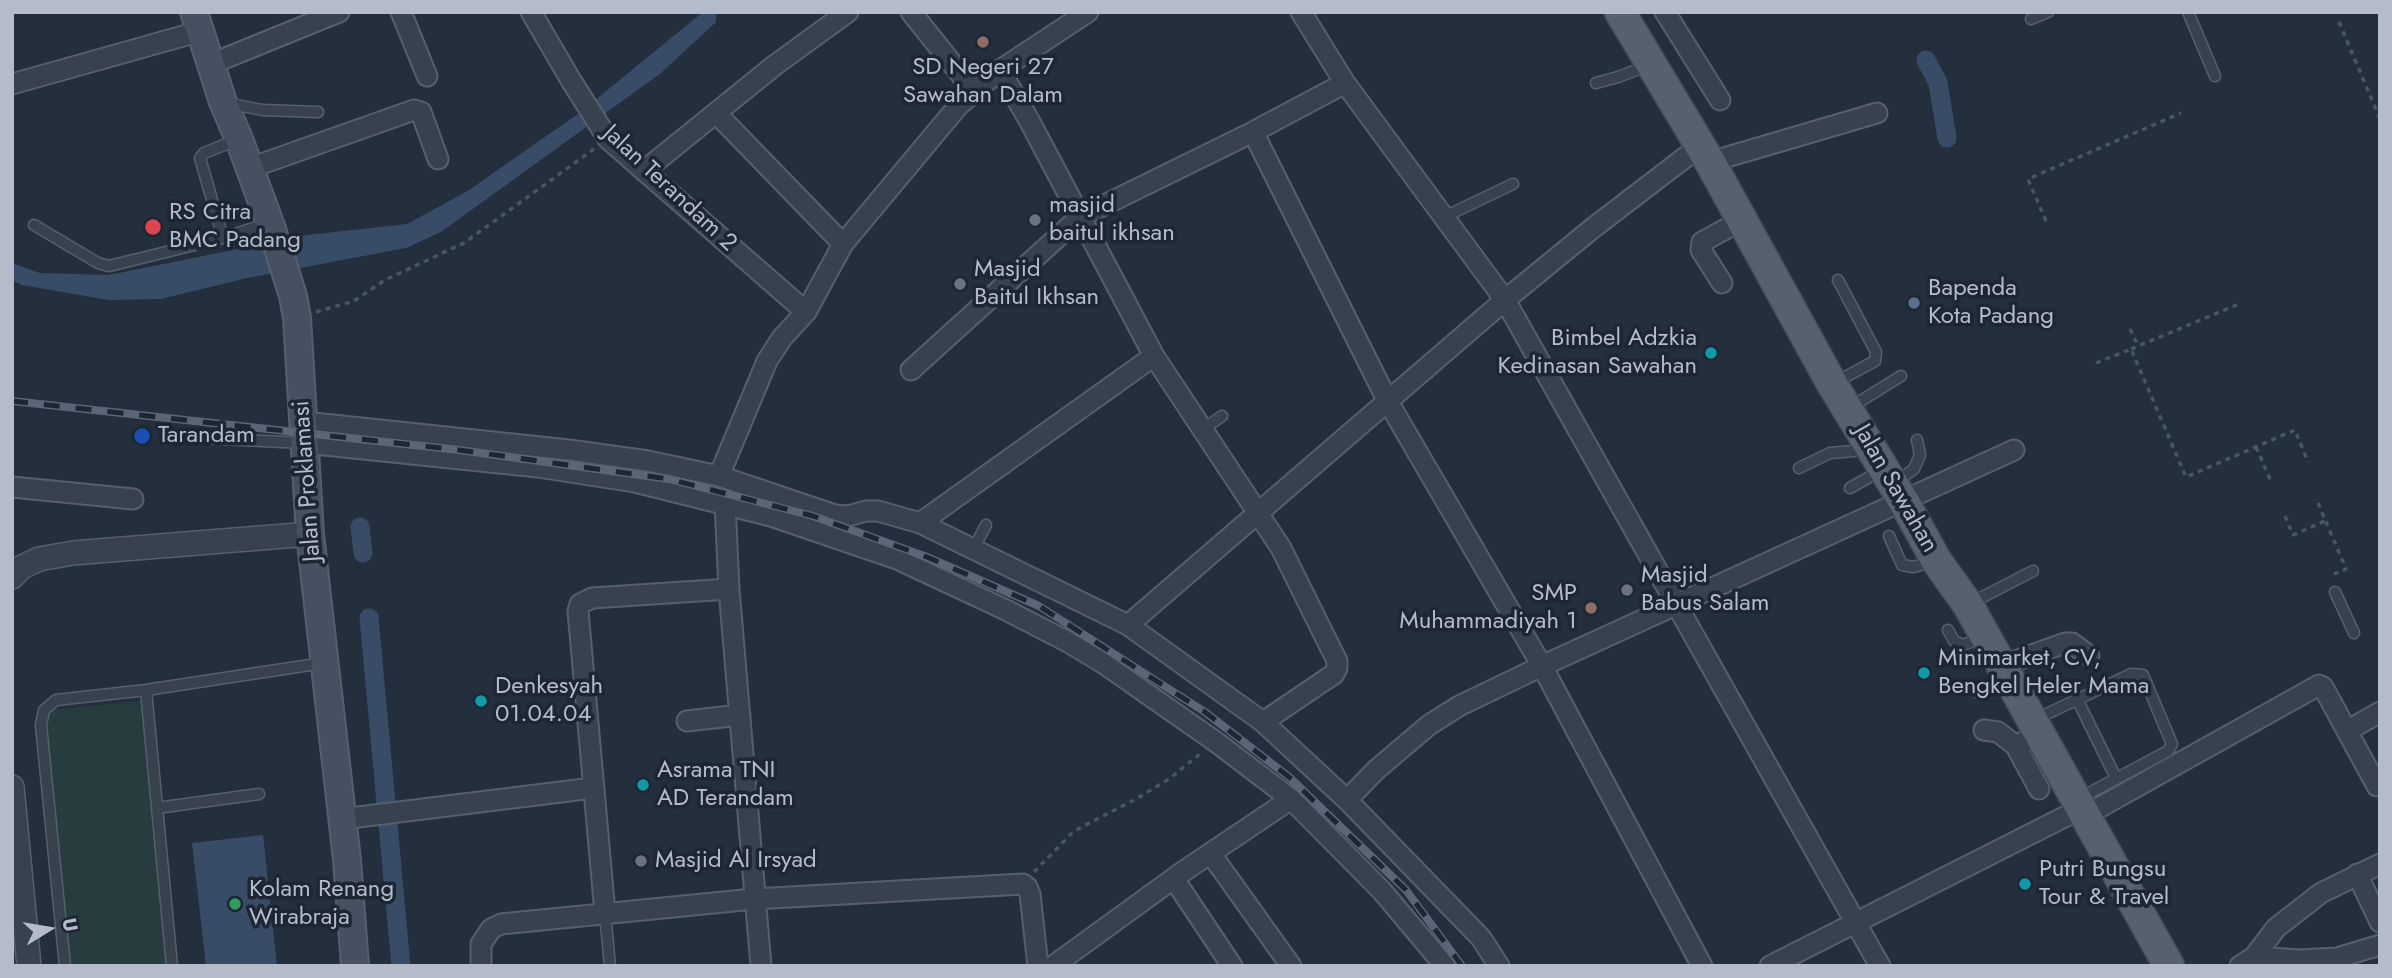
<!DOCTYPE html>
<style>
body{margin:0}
#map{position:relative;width:2392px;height:978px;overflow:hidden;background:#242f3e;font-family:Jost,sans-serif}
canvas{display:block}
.frame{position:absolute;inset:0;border:14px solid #b4bcc9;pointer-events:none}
.north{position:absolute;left:14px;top:894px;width:70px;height:70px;-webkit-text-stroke:5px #1d2633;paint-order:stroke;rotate:79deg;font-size:19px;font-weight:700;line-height:28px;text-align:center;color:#b4bcc9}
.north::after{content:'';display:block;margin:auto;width:24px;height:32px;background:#b4bcc9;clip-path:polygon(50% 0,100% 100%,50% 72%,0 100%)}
</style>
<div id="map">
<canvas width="2392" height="978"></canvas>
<div class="frame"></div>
<div class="north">U</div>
</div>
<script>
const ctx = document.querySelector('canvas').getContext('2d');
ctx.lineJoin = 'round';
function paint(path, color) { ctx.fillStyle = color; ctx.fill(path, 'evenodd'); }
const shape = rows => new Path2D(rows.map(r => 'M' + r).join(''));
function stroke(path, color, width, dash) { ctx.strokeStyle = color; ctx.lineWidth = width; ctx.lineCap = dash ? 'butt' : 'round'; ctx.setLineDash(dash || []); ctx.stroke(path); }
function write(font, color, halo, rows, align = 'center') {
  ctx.font = font + ' Jost,sans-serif'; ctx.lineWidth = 7; ctx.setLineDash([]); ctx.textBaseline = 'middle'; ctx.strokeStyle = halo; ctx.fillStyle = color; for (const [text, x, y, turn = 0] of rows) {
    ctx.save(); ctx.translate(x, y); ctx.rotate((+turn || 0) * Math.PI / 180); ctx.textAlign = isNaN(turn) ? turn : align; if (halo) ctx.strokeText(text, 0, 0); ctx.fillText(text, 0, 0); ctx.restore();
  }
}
paint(shape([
 [141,701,167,966,71,966,46,710]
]), '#263c3f');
paint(shape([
 [703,12,716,12,716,22,661,73,441,232,406,248,247,278,161,299,109,300,22,285,12,280,12,263,40,273,109,275,307,235,407,224,466,192,578,114],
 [263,835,277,966,206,966,192,843]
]), '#394c67');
stroke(shape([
 [1926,60,1938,83,1947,138],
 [360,527,363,553],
 [369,618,401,966]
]), '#394c67', 19);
const service = shape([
 [2188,12,2215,76],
 [2031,19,2048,12],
 [1596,83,1618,77,1647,66],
 [227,103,262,110,318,112],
 [1444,217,1513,184],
 [34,225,98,263,109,266,223,238,200,158,204,153,239,139],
 [223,238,269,223],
 [1836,382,1875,361,1876,352,1838,280],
 [1851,407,1901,376],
 [1202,430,1222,416],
 [179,437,304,443],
 [1799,468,1830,453,1854,451,1865,445],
 [1896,482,1914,469,1920,455,1917,440],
 [1850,488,1880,471],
 [1889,536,1902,565,1914,567,1932,561],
 [974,548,986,525],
 [2335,592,2354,633],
 [1971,603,2033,571],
 [1948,630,1954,641,1963,645,1983,637],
 [146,690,172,966],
 [2077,699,2116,778],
 [2036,719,2131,674,2143,675,2172,744,2168,751,2080,798],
 [157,808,259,794],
 [605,913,610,966],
 [65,966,41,725,44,710,56,700,146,690,323,663]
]);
const minor = shape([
 [401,12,427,76],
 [531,12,572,82,608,139,806,312],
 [911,12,974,91],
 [1301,12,1345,83,1505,300,1880,966],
 [1665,12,1720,100],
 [211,64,339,12],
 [1000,70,1030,122,1154,356,1281,548,1337,661,1337,668,1334,674,1263,722],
 [1345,83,1253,132,1387,400,1542,666,1459,706,1429,725,1376,770,1347,800],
 [12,84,201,31],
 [716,113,843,244],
 [1710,162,1877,113],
 [250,168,414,110,421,112,438,159],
 [644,171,775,65,848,12],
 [1722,283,1701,250,1702,242,1742,220],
 [911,370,1080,217,1253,132],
 [304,422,569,450,648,461,719,476,835,515,848,516,866,511,878,511,920,523,1128,625,1263,722,1347,800,1481,938,1499,966],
 [305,443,538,467,635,482,771,516,897,559,1006,610,1068,642,1103,663,1216,742,1291,799,1382,891,1445,966],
 [719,476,767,361,782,338,806,312,843,244,959,105,1000,70,1088,12],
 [12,487,133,499],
 [725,503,729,589,761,966],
 [920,523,1154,356],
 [1128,625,1505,300,1593,228,1700,146],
 [2001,666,2065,643,2072,643,2089,656],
 [687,721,740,715],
 [1984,730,1998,732,2016,746,2039,733],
 [2347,731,2380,712],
 [2016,746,2039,789],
 [2086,815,2319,685,2323,687,2377,786],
 [342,819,593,788],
 [1211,854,1291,966],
 [2357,874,2380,922],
 [1174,879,1232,966],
 [605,913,578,611,580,604,592,598,729,589],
 [2254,957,2300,960,2337,958,2380,945],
 [481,966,481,944,491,929,501,924,754,899,1023,884,1027,887,1030,894,1038,966],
 [1053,966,1181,873,1291,799],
 [1702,966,1542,666,2014,450],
 [1770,966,2082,808],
 [2240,966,2254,957,2276,928,2321,893,2380,864]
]);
const tertiary = shape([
 [12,577,22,567,39,559,73,553,310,534],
 [12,787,29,966]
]);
const secondary = shape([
 [194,12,223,102,239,139,272,229,293,296,297,318,310,534,347,860,355,966]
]);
const primary = shape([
 [1620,12,1710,162,1832,384,1904,502,1936,560,1968,605,2169,966]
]);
stroke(service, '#565f6c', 13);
stroke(minor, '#565f6c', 23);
stroke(tertiary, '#565f6c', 26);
stroke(secondary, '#565f6c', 30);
stroke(primary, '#414a57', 33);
stroke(shape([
 [2339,22,2380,119],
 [2046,221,2028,179,2181,113],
 [316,312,354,301,385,280,464,243,594,149],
 [2130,329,2138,346],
 [2131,349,2239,304],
 [2096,363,2131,349,2186,477,2295,430,2308,462],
 [2256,447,2270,479],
 [2318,503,2346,569,2334,574],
 [2285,516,2293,535,2325,521],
 [1975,699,1978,685,1984,681],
 [1034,872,1074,831,1136,799,1169,779,1200,754]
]), '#44595c', 3.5, [5, 5]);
stroke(service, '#38414e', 10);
stroke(minor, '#38414e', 19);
stroke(tertiary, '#38414e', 23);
stroke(secondary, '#465061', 26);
stroke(primary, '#56606e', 30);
const rail = shape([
 [12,401,459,450,669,479,813,516,927,557,1039,606,1205,712,1289,777,1406,890,1462,966]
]);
stroke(rail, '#5a6575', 8);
stroke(rail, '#1d2633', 5, [16]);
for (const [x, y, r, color] of [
 [983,42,7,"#8d6e63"],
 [1035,220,7,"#6b7280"],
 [153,227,9,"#e0444e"],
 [960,284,7,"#6b7280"],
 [1914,303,7,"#5c6f8a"],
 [1711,353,7,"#0f9aa8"],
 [142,436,9,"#1a4fb4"],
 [1627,590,7,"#6b7280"],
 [1591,608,7,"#8d6e63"],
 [1924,673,7,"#0f9aa8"],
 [481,701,7,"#0f9aa8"],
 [643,785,7,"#0f9aa8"],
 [641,861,7,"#6b7280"],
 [2025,884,7,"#0f9aa8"],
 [235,904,7,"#2e9e5b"]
]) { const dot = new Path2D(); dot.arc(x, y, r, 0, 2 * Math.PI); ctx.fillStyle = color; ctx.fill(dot); stroke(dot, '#1d2633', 2.5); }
write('24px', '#b4bcc9', '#1d2633', [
 ["SD Negeri 27",983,68,"center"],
 ["Sawahan Dalam",983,96,"center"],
 ["masjid",1049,206],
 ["baitul ikhsan",1049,234],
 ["RS Citra",169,213],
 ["BMC Padang",169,241],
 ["Masjid",974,270],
 ["Baitul Ikhsan",974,298],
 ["Bapenda",1928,289],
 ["Kota Padang",1928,317],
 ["Bimbel Adzkia",1697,339,"right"],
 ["Kedinasan Sawahan",1697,367,"right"],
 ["Tarandam",158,436],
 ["Masjid",1641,576],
 ["Babus Salam",1641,604],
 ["SMP",1577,594,"right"],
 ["Muhammadiyah 1",1577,622,"right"],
 ["Minimarket, CV,",1938,659],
 ["Bengkel Heler Mama",1938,687],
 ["Denkesyah",495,687],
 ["01.04.04",495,715],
 ["Asrama TNI",657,771],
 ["AD Terandam",657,799],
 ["Masjid Al Irsyad",655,861],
 ["Putri Bungsu",2039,870],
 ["Tour & Travel",2039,898],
 ["Kolam Renang",249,890],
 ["Wirabraja",249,918]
], 'left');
write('24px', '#b4bcc9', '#1d2633', [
 ["Jalan Terandam 2",669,189,43],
 ["Jalan Proklamasi",308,481,-94],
 ["Jalan Sawahan",1895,489,60]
]);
</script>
